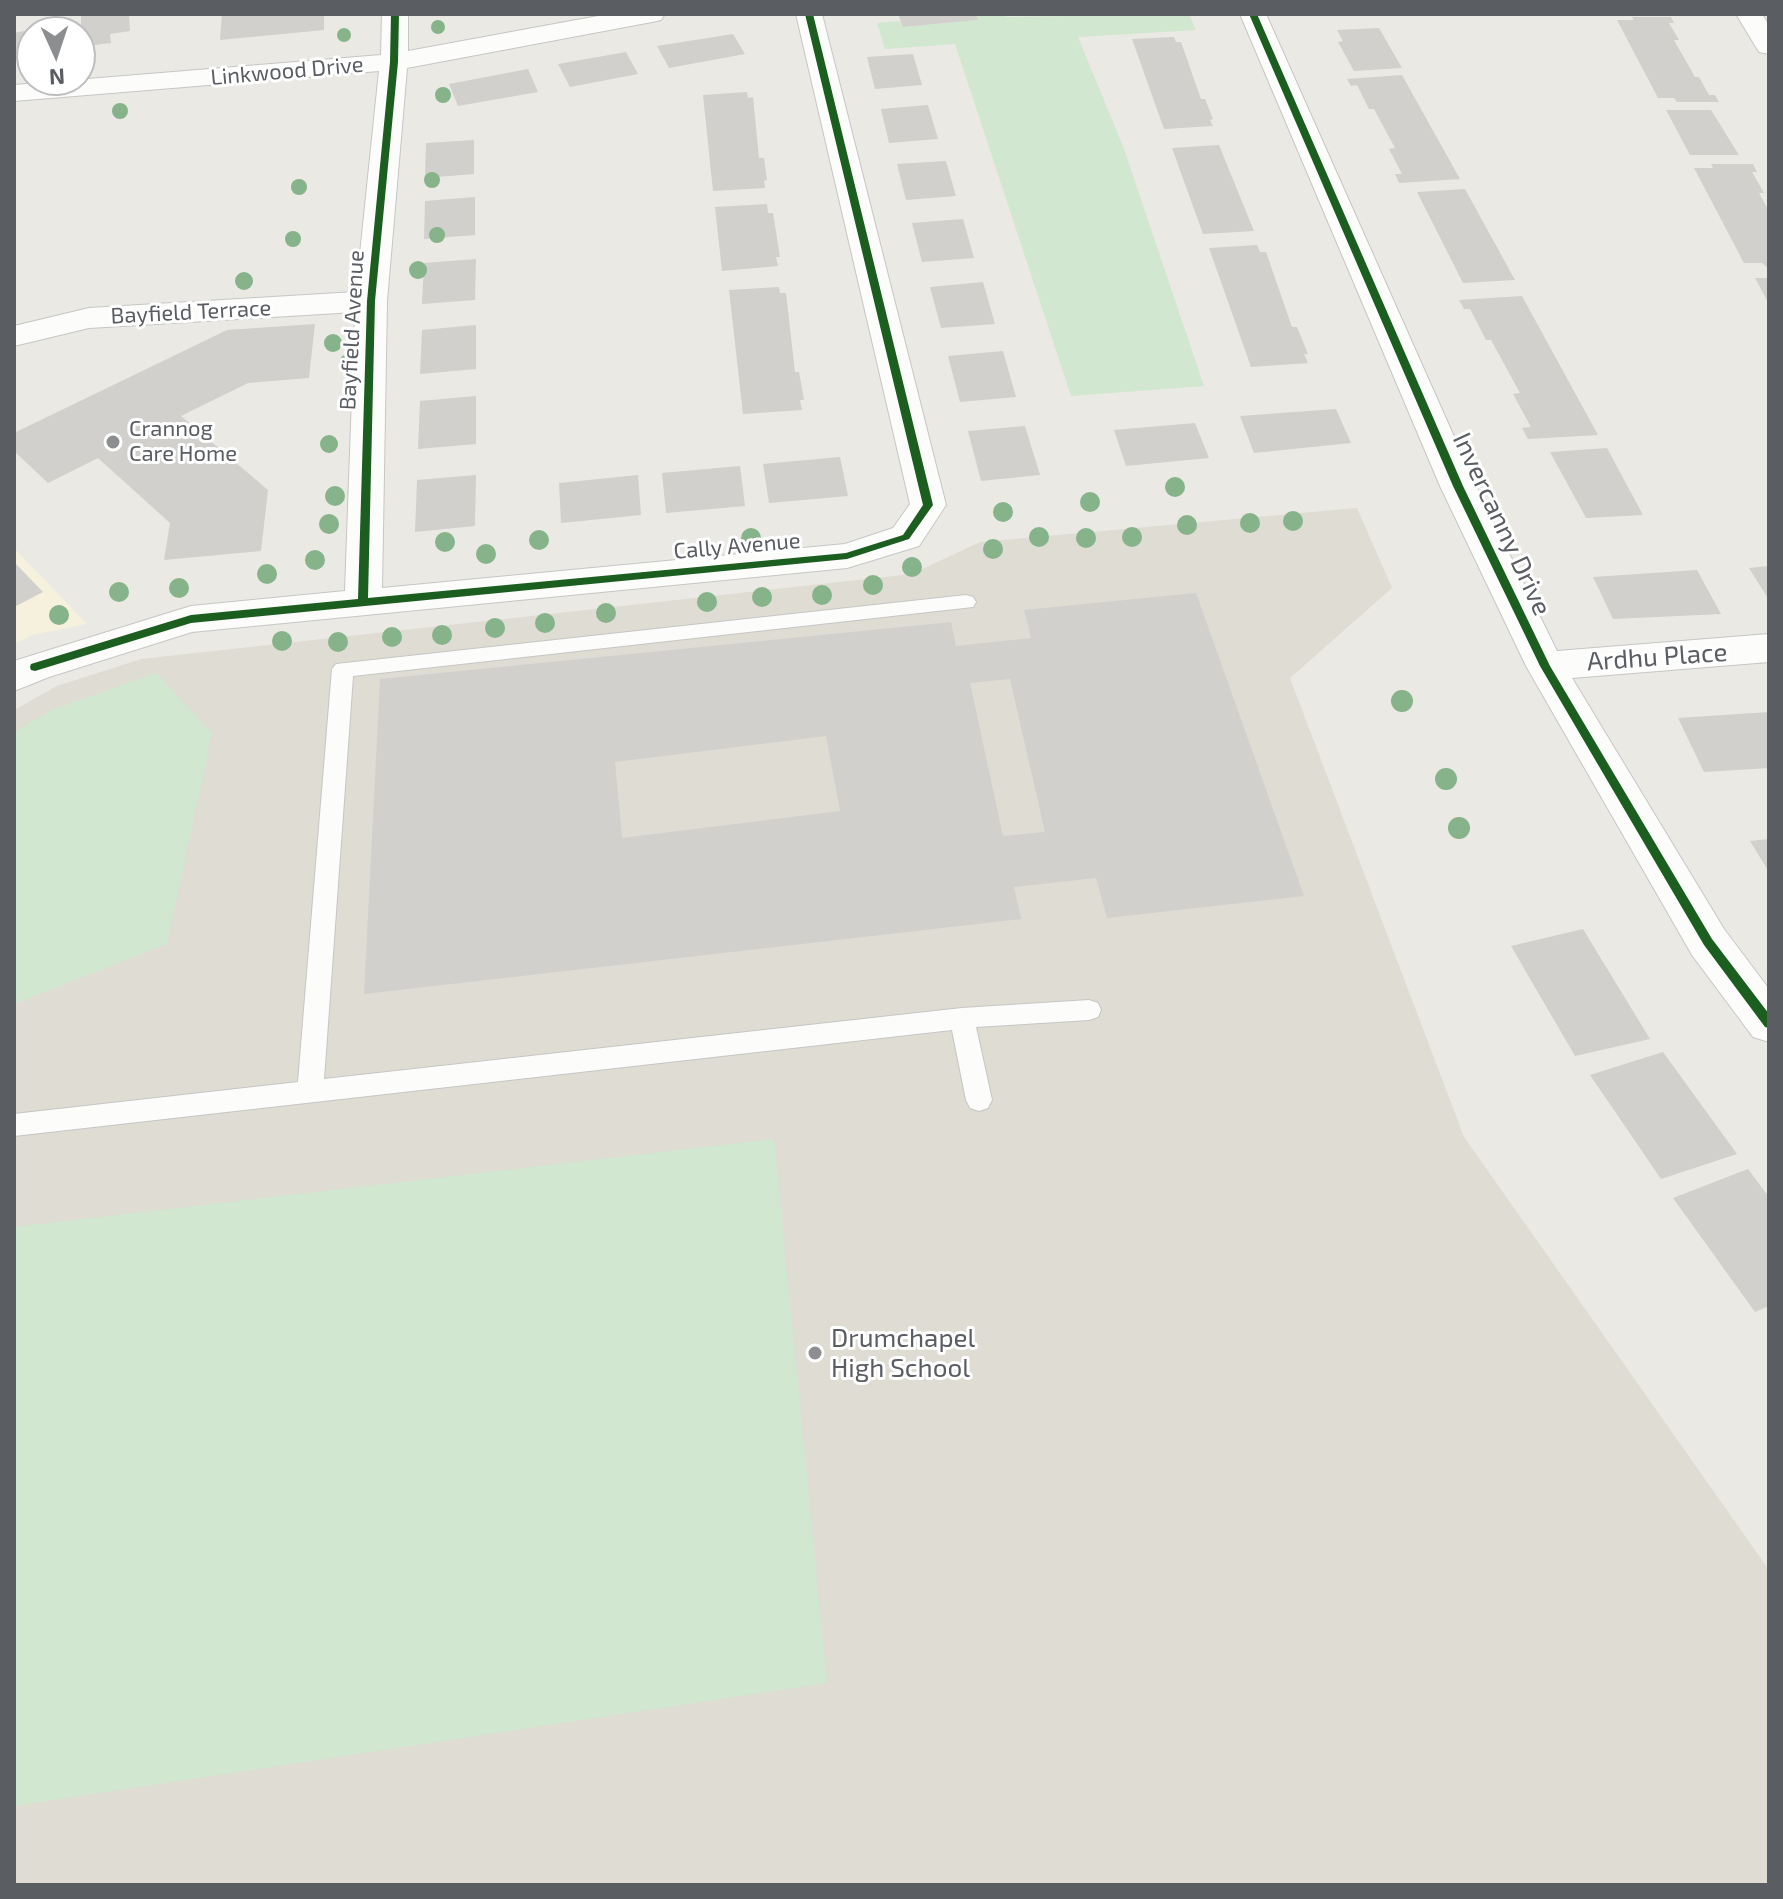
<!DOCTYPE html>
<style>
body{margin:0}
#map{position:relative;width:1783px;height:1899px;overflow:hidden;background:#eae9e4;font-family:"Exo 2",sans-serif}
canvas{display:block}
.frame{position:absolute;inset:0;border:16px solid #5a5d62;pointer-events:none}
.north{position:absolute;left:16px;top:16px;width:80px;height:80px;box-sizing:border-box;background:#fff;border:2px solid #bdbec0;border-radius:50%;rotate:177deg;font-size:22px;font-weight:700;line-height:32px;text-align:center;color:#5a5d62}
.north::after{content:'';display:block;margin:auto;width:28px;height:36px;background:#8c8e90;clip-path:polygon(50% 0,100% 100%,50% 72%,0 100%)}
</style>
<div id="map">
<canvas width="1783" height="1899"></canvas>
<div class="frame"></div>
<div class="north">N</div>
</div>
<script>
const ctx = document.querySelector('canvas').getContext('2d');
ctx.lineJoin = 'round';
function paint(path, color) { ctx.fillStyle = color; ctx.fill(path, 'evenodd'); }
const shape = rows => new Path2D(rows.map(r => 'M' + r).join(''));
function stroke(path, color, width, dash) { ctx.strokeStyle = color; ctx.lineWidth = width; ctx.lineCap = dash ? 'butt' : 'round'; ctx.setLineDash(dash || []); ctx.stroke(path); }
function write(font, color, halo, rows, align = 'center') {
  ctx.font = font + ' "Exo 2",sans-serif'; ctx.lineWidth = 6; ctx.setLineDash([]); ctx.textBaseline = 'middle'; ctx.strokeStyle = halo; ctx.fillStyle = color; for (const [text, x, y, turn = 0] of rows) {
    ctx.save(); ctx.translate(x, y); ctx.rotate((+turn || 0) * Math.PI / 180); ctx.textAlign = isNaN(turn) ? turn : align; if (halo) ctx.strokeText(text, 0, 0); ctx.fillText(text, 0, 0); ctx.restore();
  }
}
paint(shape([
 [14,548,87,624,32,635,14,644]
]), '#f5f1dc');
paint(shape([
 [1357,508,1392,588,1290,678,1464,1137,1769,1570,1769,1885,14,1885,14,710,57,686,141,659,912,574,980,542]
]), '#dedcd3');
paint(shape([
 [976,14,1004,14,1006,17,1189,14,1196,30,1078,37,1124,149,1204,386,1071,396,955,44,885,49,877,23,900,21,903,27,978,20],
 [156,673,212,733,167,944,14,1004,14,732,52,710],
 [774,1139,827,1683,14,1806,14,1227]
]), '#d1e7d0');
paint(shape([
 [81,14,129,14,130,31,110,34,111,43,80,47,80,32,32,32,32,53,14,55,14,33,62,23,62,28,81,25],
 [222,14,324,15,324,30,220,40],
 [898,14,976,14,978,20,903,27],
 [1632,17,1671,17,1674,23,1669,23,1679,40,1674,40,1695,77,1699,77,1709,95,1715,95,1719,102,1677,102,1674,98,1658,98,1617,20,1634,20],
 [1379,28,1402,68,1354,71,1338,42,1343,41,1337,30],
 [733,34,745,54,669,68,657,46],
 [1174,37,1176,42,1181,42,1201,99,1205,99,1213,119,1210,120,1213,126,1164,129,1132,39],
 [626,52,638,74,570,87,558,64],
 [913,54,922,85,875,89,867,57],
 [528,69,538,92,458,106,449,84],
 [1402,75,1460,179,1399,183,1395,174,1402,174,1389,149,1395,148,1374,109,1369,109,1357,85,1351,86,1347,79],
 [747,92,748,98,753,97,759,158,764,158,767,180,764,181,765,188,713,191,703,95],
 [928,105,938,139,889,143,881,109],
 [1666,110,1711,110,1739,155,1690,155],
 [474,140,474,174,425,178,426,143],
 [1219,145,1254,231,1203,234,1172,148],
 [946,161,956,196,906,200,897,164],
 [1711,164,1753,164,1757,172,1752,172,1764,193,1759,193,1769,211,1769,269,1762,263,1744,263,1694,168,1713,168],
 [1465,189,1515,280,1463,283,1417,192],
 [475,197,475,235,424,239,425,201],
 [767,204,768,213,773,213,780,257,776,257,778,266,722,271,715,207],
 [963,219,974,258,922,262,912,223],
 [1257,245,1260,252,1266,252,1292,327,1297,327,1308,354,1304,354,1308,363,1251,367,1209,248],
 [476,259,475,300,422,304,424,263],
 [1755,278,1769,278,1769,304],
 [983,282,995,324,941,328,930,287],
 [779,287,780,293,786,293,795,372,799,372,804,400,800,400,802,410,743,414,729,290],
 [1522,296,1598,435,1528,439,1522,428,1531,427,1513,394,1520,393,1491,340,1486,340,1470,309,1464,309,1459,300],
 [315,324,309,378,248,383,181,416,268,490,261,551,164,560,170,523,98,458,48,483,14,451,14,433,227,330],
 [476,325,476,369,420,374,422,330],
 [1003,351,1016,397,960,402,948,356],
 [476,396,476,444,418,449,420,401],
 [1336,409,1351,443,1254,453,1240,416],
 [1195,423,1209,458,1126,466,1114,430],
 [1025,426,1040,475,981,481,968,431],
 [1607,448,1643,515,1586,518,1550,452],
 [840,457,848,496,769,503,763,464],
 [740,466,745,506,666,513,662,473],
 [476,475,475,526,415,532,417,480],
 [638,475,641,515,561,523,559,483],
 [14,562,43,592,14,607],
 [1769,566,1769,600,1749,568],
 [1697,570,1721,614,1613,619,1593,577],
 [1196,593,1304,896,1107,918,1096,878,1014,887,1021,919,364,994,380,679,951,622,956,646,1031,638,1024,610],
 [1010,679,1045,832,1003,836,970,683],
 [826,736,840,811,622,838,615,762],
 [1769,712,1769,768,1704,772,1678,718],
 [1769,839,1769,872,1750,841],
 [1583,929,1650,1039,1575,1056,1511,946],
 [1663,1052,1737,1154,1661,1179,1590,1075],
 [1748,1169,1769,1197,1769,1306,1755,1312,1673,1198]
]), '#d1d0cd');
const lane = shape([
 [966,595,973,597,976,602,973,607,353,676,324,1079,962,1008,1089,1000,1098,1003,1101,1010,1098,1017,1089,1020,976,1027,992,1100,988,1108,979,1111,970,1108,966,1100,952,1030,14,1136,14,1114,298,1082,332,669,336,664,966,595]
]);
const street = shape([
 [382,14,408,14,408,51,609,14,665,14,661,20,652,22,407,68,387,301,382,588,845,544,893,528,910,504,796,14,822,14,946,505,919,546,847,568,192,632,49,677,14,691,14,661,178,610,191,606,345,591,355,312,89,328,14,346,14,326,89,308,356,292,379,71,14,101,14,85,381,55,382,14],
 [1240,14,1266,14,1476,486,1557,651,1769,634,1769,662,1572,678,1724,929,1769,989,1769,1042,1753,1037,1692,955,1526,666,1440,486,1240,14],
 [1736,14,1762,14,1769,25,1769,54,1759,52,1736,14]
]);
stroke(lane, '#c6c6c5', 2);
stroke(street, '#c6c6c5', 2);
paint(lane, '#fcfcfb');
paint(street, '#fcfcfb');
paint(shape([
 [391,14,399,14,398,62,375,301,368,598,846,553,903,535,923,505,805,14,813,14,933,505,909,539,847,559,191,623,35,671,31,670,30,667,31,664,191,615,358,599,367,301,390,62,391,14],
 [1249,14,1257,14,1463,486,1550,666,1712,939,1769,1014,1769,1028,1765,1027,1704,945,1540,666,1453,486,1249,14]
]), '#1b5e20');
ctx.fillStyle = '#86b389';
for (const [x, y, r] of [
 [438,27,7],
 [344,35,7],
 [443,95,8],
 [120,111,8],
 [432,180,8],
 [299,187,8],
 [437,235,8],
 [293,239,8],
 [418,270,9],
 [244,281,9],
 [333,343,9],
 [348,363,9],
 [329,444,9],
 [1175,487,10],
 [335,496,10],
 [1090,502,10],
 [1003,512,10],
 [1293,521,10],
 [1250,523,10],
 [329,524,10],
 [1187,525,10],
 [1039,537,10],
 [1132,537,10],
 [751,538,10],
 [1086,538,10],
 [539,540,10],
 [445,542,10],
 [993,549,10],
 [486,554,10],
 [315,560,10],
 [912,567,10],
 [267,574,10],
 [873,585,10],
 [179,588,10],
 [119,592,10],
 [822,595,10],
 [762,597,10],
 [707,602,10],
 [606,613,10],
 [59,615,10],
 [545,623,10],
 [495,628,10],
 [442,635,10],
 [392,637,10],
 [282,641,10],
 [338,642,10],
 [1402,701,11],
 [1446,779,11],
 [1459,828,11]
]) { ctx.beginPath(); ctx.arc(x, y, r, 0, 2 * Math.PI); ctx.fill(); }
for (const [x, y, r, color] of [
 [113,442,8,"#8c8e90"],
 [815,1353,8,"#8c8e90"]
]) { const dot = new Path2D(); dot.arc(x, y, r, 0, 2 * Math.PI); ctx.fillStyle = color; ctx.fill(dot); stroke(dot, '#fff', 3); }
write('22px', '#5a5d62', '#fff', [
 ["Linkwood Drive",287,71,-5],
 ["Bayfield Terrace",191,312,-3],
 ["Bayfield Avenue",352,330,-87],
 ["Cally Avenue",737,546,-5]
]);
write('22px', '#5a5d62', '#fff', [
 ["Crannog",129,429],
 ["Care Home",129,454]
], 'left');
write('26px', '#5a5d62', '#fff', [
 ["Invercanny Drive",1502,524,65],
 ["Ardhu Place",1657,657,-4]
]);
write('26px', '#5a5d62', '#fff', [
 ["Drumchapel",831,1338],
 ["High School",831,1368]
], 'left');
</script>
